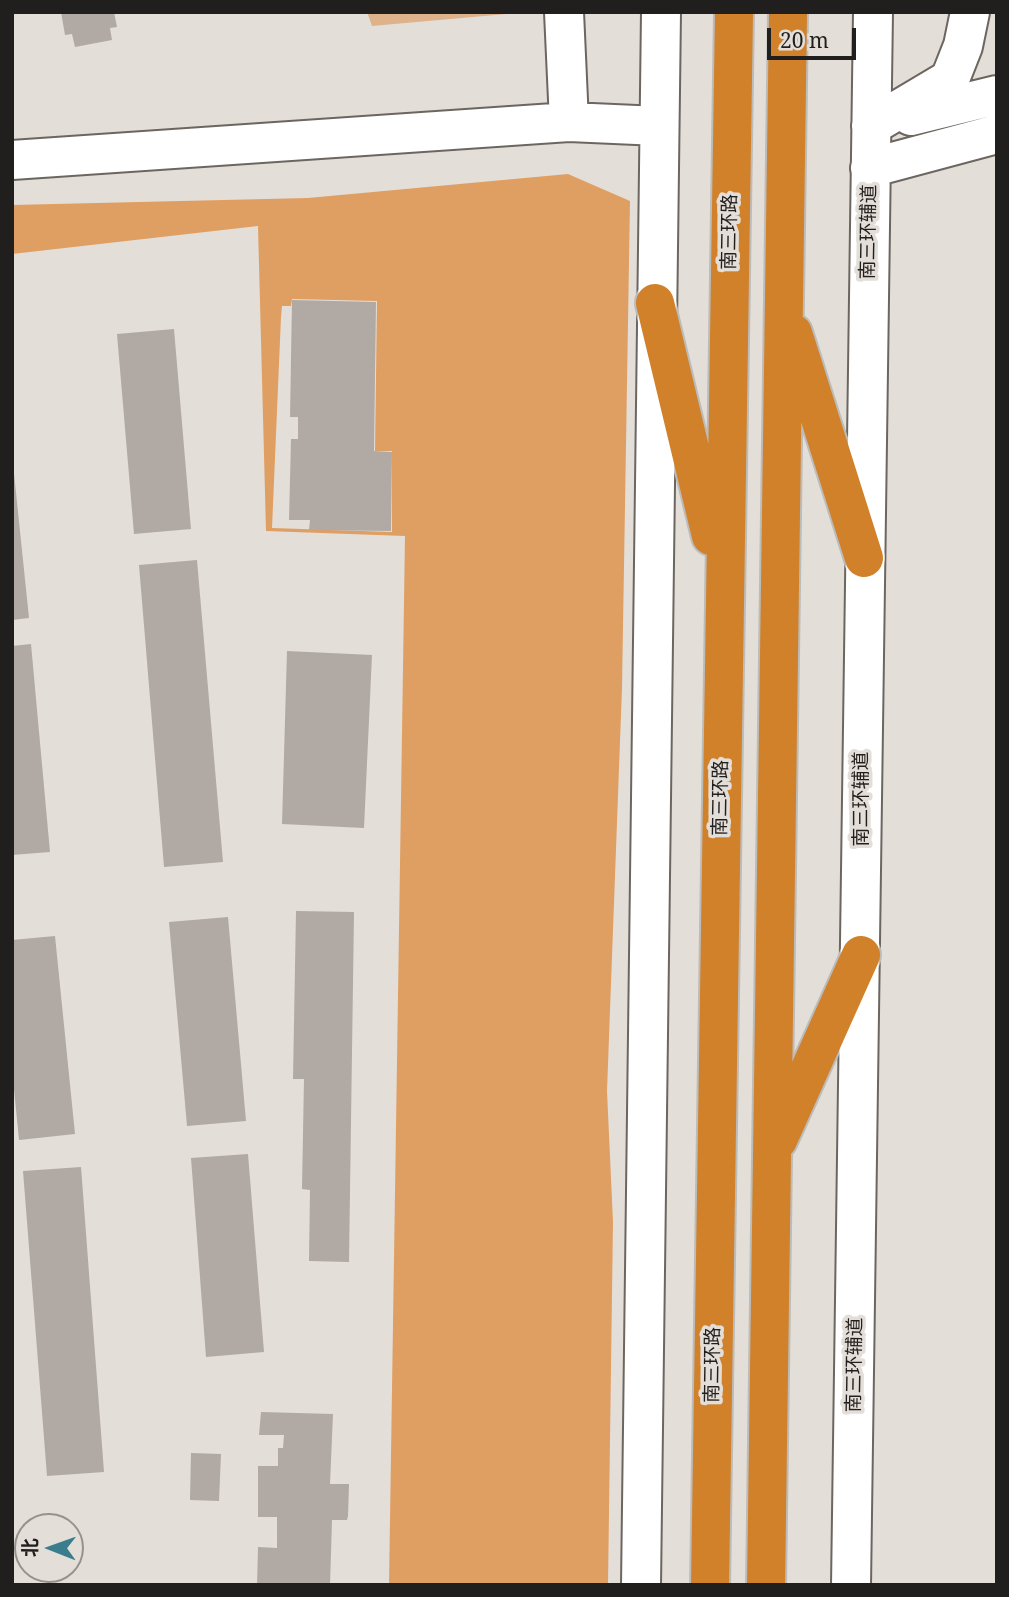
<!DOCTYPE html>
<meta charset="utf-8">
<style>
body{margin:0}
#map{position:relative;width:1009px;height:1597px;overflow:hidden;background:#e4ded8;font-family:"Noto Serif","Noto Sans SC",serif}
canvas{display:block}
.frame{position:absolute;inset:0;border:14px solid #211f1d;pointer-events:none}
.north{position:absolute;left:14px;top:1513px;width:70px;height:70px;box-sizing:border-box;background:#e4ded8;border:2px solid #96928d;border-radius:50%;rotate:271deg;font-size:19px;font-weight:700;line-height:28px;text-align:center;color:#211f1d}
.north::after{content:'';display:block;margin:auto;width:24px;height:32px;background:#3a7e8d;clip-path:polygon(50% 0,100% 100%,50% 72%,0 100%)}
.scale{position:absolute;left:767px;top:28px;width:89px;height:32px;box-sizing:border-box;border:4px solid #211f1d;border-top:0;padding-left:9px;font-size:21px;line-height:24px;white-space:nowrap;color:#211f1d;-webkit-text-stroke:5px #e4ded8;paint-order:stroke}
</style>
<div id="map">
<canvas width="1009" height="1597"></canvas>
<div class="frame"></div>
<div class="north">北</div>
<div class="scale">20 m</div>
</div>
<script>
const ctx = document.querySelector('canvas').getContext('2d');
ctx.lineJoin = 'round';
function paint(path, color) { ctx.fillStyle = color; ctx.fill(path, 'evenodd'); }
const shape = rows => new Path2D(rows.map(r => 'M' + r).join(''));
function stroke(path, color, width, dash) { ctx.strokeStyle = color; ctx.lineWidth = width; ctx.lineCap = dash ? 'butt' : 'round'; ctx.setLineDash(dash || []); ctx.stroke(path); }
function write(font, color, halo, rows, align = 'center') {
  ctx.font = font + ' "Noto Serif","Noto Sans SC",serif'; ctx.lineWidth = 7; ctx.setLineDash([]); ctx.textBaseline = 'middle'; ctx.strokeStyle = halo; ctx.fillStyle = color; for (const [text, x, y, turn = 0] of rows) {
    ctx.save(); ctx.translate(x, y); ctx.rotate((+turn || 0) * Math.PI / 180); ctx.textAlign = isNaN(turn) ? turn : align; if (halo) ctx.strokeText(text, 0, 0); ctx.fillText(text, 0, 0); ctx.restore();
  }
}
paint(shape([
 [367,12,529,12,372,26]
]), '#deb28a');
paint(shape([
 [568,174,630,201,622,688,607,1091,613,1222,608,1585,389,1585,405,536,266,531,258,226,12,254,12,205,308,198],
 [292,299,377,301,375,451,392,451,392,532,272,528,281,317,282,306,291,306]
]), '#df9f63');
paint(shape([
 [61,12,114,12,117,27,110,28,112,40,75,47,72,34,65,35],
 [292,300,376,302,374,451,392,452,391,531,309,530,310,520,289,520,291,439,298,439,298,417,290,417],
 [174,329,191,529,134,534,117,334],
 [12,454,29,618,12,620],
 [197,560,223,862,164,867,139,565],
 [31,644,50,852,12,855,12,646],
 [287,651,372,655,364,828,282,824],
 [296,911,354,912,349,1262,309,1261,310,1190,302,1189,304,1079,293,1079],
 [228,917,246,1121,187,1126,169,922],
 [55,936,75,1134,19,1140,12,1069,12,940],
 [248,1154,264,1352,206,1357,191,1158],
 [81,1167,104,1472,47,1476,23,1171],
 [261,1412,333,1414,330,1484,349,1484,348,1516,347,1520,332,1520,330,1585,257,1585,258,1547,277,1548,277,1517,258,1517,258,1466,278,1466,278,1448,283,1448,284,1435,259,1435],
 [191,1453,221,1454,219,1501,190,1500]
]), '#b0a9a4');
const secondary = shape([
 [564,12,569,122],
 [911,116,997,95],
 [871,126,950,79,963,46,970,12],
 [12,160,569,122,659,126],
 [870,168,997,134],
 [641,1585,661,12],
 [851,1585,873,12]
]);
const highway = shape([
 [655,303,711,536],
 [793,333,864,558],
 [778,1140,861,955],
 [710,1585,734,12],
 [766,1585,788,12]
]);
stroke(secondary, '#6c6661', 42);
stroke(highway, '#bcbcbb', 42);
stroke(secondary, '#fff', 38);
stroke(highway, '#d08129', 38);
write('19px', '#211f1d', '#e4ded8', [
 ["南三环路",730,232,-89],
 ["南三环辅道",869,232,-89],
 ["南三环路",721,798,-89],
 ["南三环辅道",862,799,-90],
 ["南三环路",713,1365,-89],
 ["南三环辅道",855,1365,-89]
]);
</script>
